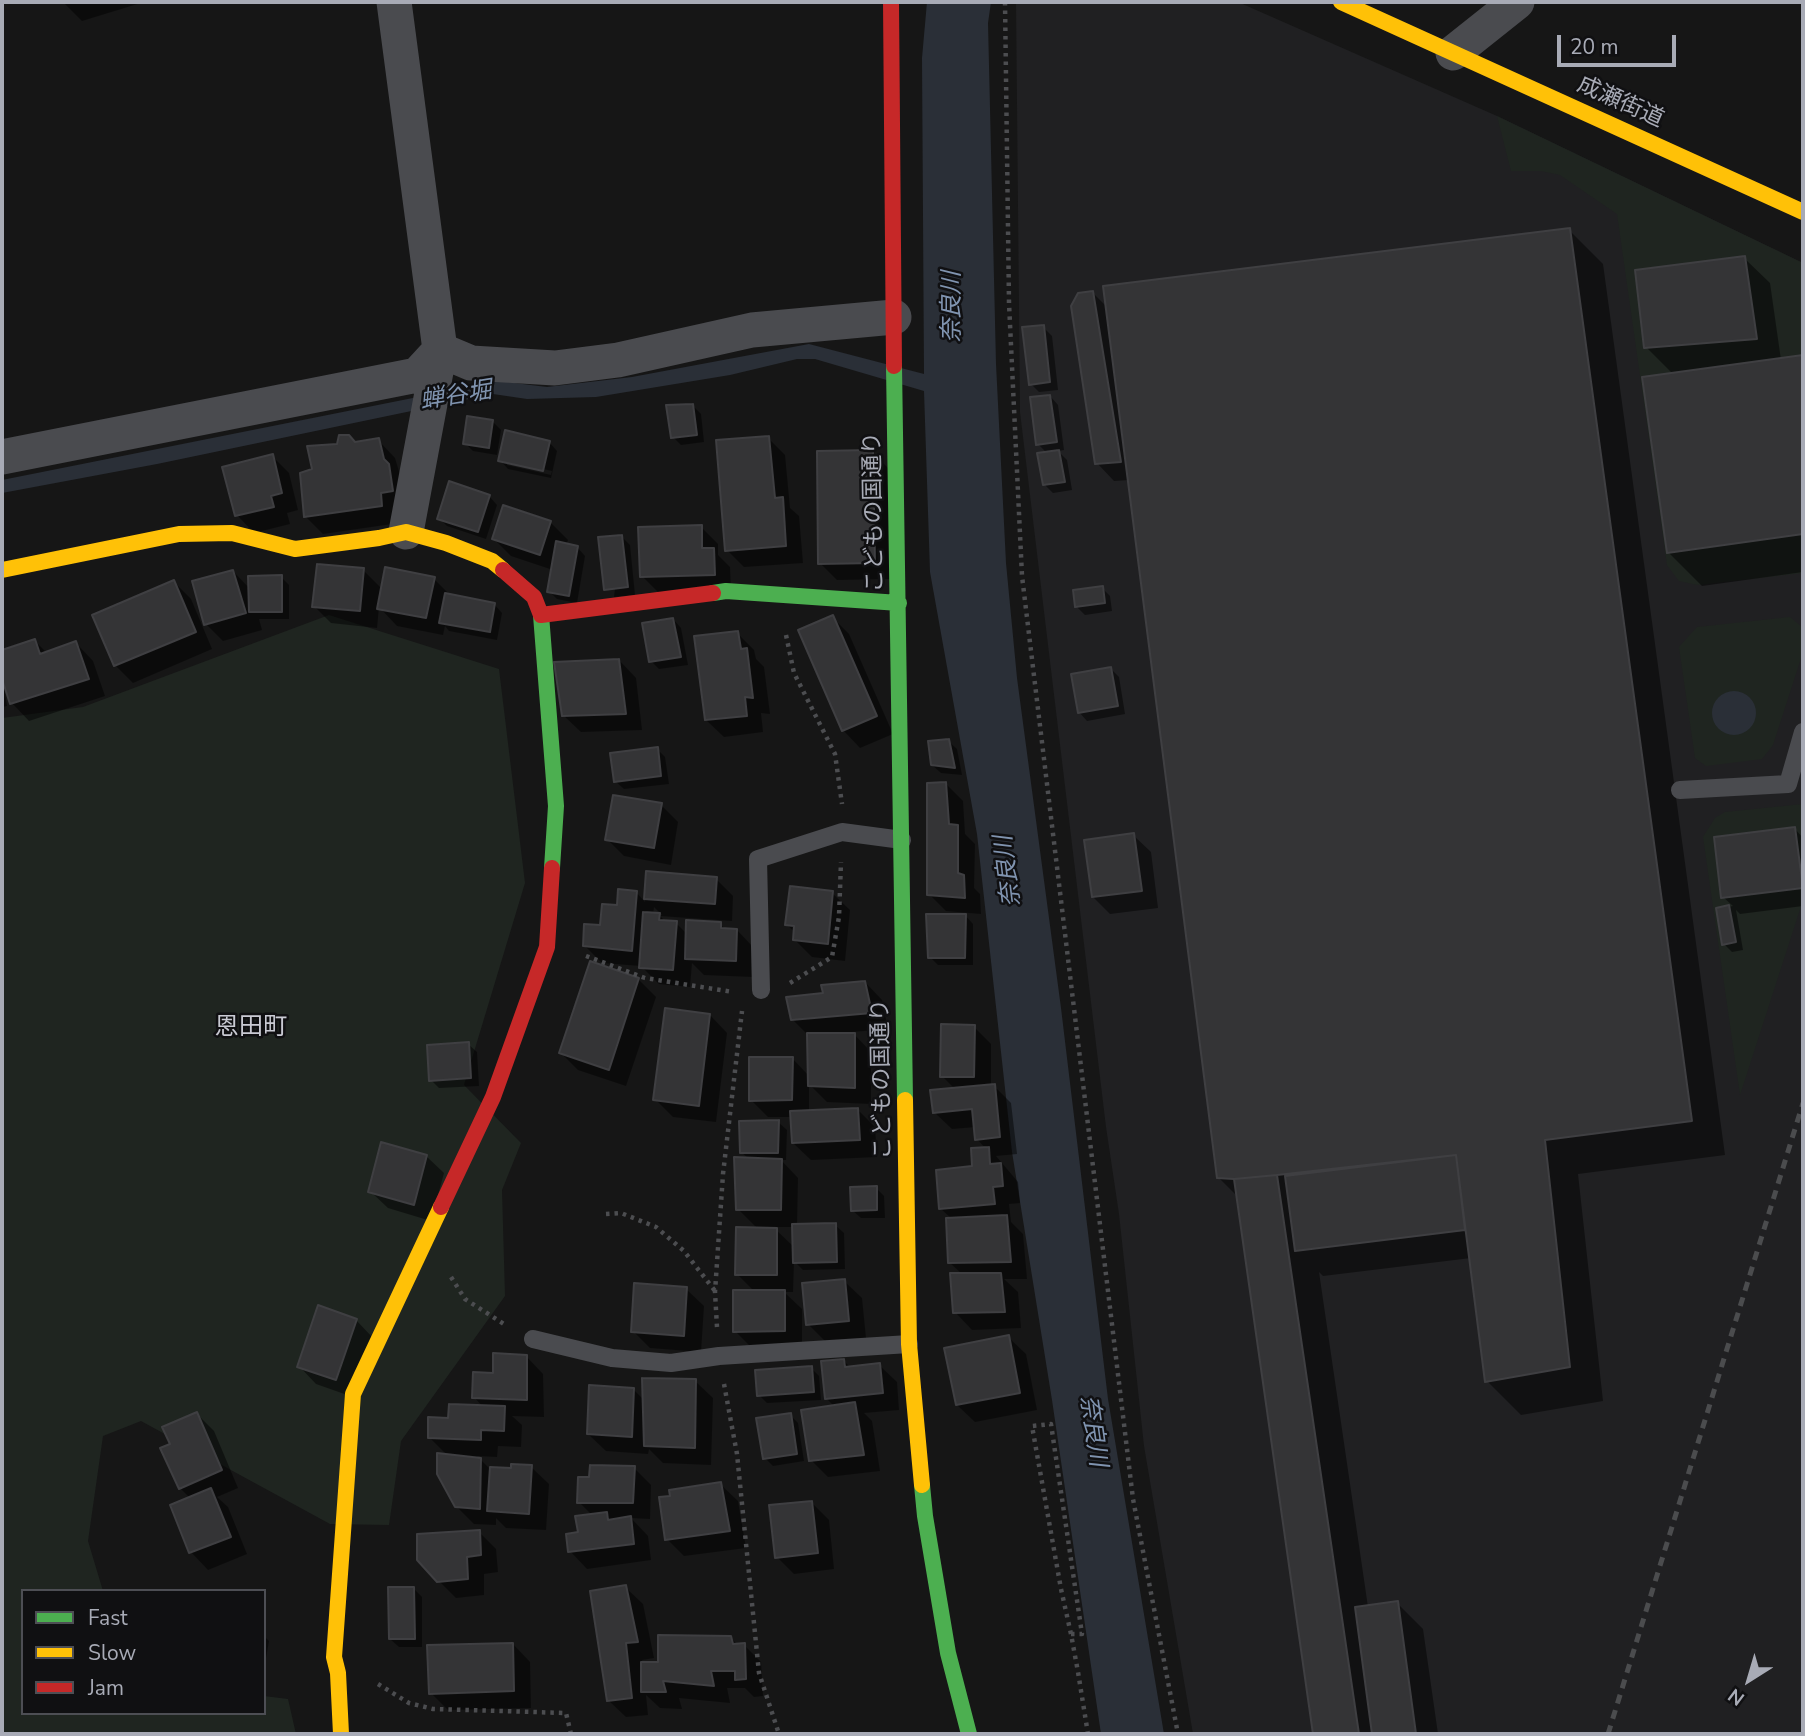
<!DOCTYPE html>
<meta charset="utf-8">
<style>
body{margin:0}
#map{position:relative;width:1805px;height:1736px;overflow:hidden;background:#161616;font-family:"Nunito Sans",sans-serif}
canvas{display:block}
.frame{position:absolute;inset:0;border:4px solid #a8abb6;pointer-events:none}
.legend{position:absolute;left:21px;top:1589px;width:245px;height:126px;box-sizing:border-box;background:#101012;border:2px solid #4d4e54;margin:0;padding:9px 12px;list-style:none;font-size:21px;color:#a8abb6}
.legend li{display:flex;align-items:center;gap:14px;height:35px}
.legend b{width:35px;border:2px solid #4d4e54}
.north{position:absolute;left:1714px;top:1645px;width:70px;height:70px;-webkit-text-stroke:5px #101012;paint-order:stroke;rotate:217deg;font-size:19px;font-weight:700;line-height:28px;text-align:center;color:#a8abb6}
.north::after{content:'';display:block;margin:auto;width:24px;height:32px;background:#a8abb6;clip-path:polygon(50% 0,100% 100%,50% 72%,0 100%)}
.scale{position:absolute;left:1557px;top:35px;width:119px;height:32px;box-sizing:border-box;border:4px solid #a8abb6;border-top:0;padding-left:9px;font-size:21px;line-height:24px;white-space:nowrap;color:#a8abb6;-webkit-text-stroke:5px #101012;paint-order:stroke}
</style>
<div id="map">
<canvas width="1805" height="1736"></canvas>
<div class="frame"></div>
<ul class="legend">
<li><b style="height:9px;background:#4caf50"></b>Fast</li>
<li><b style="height:9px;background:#ffc107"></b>Slow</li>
<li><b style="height:9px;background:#c62828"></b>Jam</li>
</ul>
<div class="north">N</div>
<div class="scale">20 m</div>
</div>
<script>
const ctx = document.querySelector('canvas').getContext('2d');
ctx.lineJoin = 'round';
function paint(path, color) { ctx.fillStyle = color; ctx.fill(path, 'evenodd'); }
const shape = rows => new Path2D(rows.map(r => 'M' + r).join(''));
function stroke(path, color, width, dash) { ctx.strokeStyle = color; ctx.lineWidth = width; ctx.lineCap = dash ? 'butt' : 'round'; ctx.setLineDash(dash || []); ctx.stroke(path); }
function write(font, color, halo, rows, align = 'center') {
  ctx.font = font + ' "Nunito Sans","Noto Sans JP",sans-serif'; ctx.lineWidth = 5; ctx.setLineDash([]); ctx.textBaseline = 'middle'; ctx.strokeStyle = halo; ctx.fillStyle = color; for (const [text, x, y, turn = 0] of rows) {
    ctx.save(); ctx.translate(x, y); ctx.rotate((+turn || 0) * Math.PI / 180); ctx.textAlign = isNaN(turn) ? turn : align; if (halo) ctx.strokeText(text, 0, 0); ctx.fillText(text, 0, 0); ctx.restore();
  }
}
paint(shape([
 [1016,2,1238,2,1497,116,1803,263,1803,1734,1193,1734,1144,1446,1119,1214,1106,1127,1020,412]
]), '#202022');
paint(shape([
 [1497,116,1803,263,1803,573,1697,585,1679,581,1667,565,1617,214,1560,175,1541,171,1511,171],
 [329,615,499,669,525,883,464,1085,521,1143,502,1190,505,1296,401,1441,389,1525,330,1524,141,1421,103,1436,88,1541,103,1591,23,1591,23,1713,264,1713,264,1696,288,1699,296,1734,2,1734,2,718,83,707],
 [1790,617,1803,628,1803,652,1773,745,1762,759,1706,766,1695,758,1679,647,1697,627],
 [1803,804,1803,900,1740,1095,1703,837,1715,818,1725,812]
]), '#1f2520');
paint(shape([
 [927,2,991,2,988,23,996,364,1006,563,1017,678,1061,1008,1108,1399,1164,1734,1101,1734,1052,1400,1012,1152,977,834,930,572,924,391,815,359,797,359,730,375,596,397,527,399,493,394,157,464,2,493,2,480,498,381,547,387,632,377,809,344,924,374,922,58],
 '1712 713a22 22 0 1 1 44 0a22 22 0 1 1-44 0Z'
]), '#2a2f37');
paint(shape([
 [63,2,144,2,82,21],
 [1569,230,1603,264,1725,1155,1578,1174,1603,1401,1521,1415,1487,1381,1471,1258,1323,1276,1319,1272,1368,1607,1397,1603,1423,1629,1438,1734,1315,1734,1238,1197,1218,1177,1130,480,1114,481,1097,463,1093,293,1108,308],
 [1744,258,1770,283,1781,360,1803,357,1803,572,1702,586,1668,552,1674,375,1646,347],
 [1043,327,1052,336,1058,390,1039,392,1031,384],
 [1050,396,1058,405,1064,450,1058,451,1067,460,1072,490,1053,493,1044,484,1047,453,1038,444],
 [693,406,701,414,704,442,681,445,673,437],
 [493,422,501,430,497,455,473,451,465,443],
 [768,438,785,455,790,508,799,516,803,563,744,567,727,550],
 [378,440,395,458,401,478,399,523,323,534,306,517,314,470,339,446],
 [549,442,557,451,551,478,508,469,500,460],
 [507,461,552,471,551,475,507,465],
 [872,452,889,469,891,579,837,580,820,563],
 [272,456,289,473,298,510,287,513,290,524,254,533,237,515],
 [489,496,497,505,486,539,447,526,439,518],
 [550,522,568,540,566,545,577,547,585,556,577,603,557,599,549,591,553,570,511,556,494,539],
 [701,527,718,544,718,555,730,567,731,591,659,593,642,576],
 [621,536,630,545,635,595,614,597],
 [363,570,383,590,434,579,451,596,494,604,502,613,497,640,449,631,445,626,443,635,397,626,379,607,377,628,331,623,314,606],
 [233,571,250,589,281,577,289,585,289,619,259,619,262,630,223,641,206,624],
 [174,582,191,599,212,649,133,683,115,665,95,616],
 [1102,588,1110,596,1112,611,1085,615,1076,606],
 [832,617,849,634,893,734,860,748,843,730],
 [673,619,681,628,688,665,659,669,651,661],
 [737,633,754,650,756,659,764,667,770,714,761,713,763,732,724,737,706,720],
 [35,641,47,653,76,643,93,661,105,696,29,721,12,703,6,687,4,687,7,706,2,707,2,652],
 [619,660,636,678,642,730,581,732,563,715],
 [1111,669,1119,677,1125,714,1087,721,1079,712],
 [948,741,957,749,962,775,941,773,932,765],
 [657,749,665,757,669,784,624,789,615,781],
 [946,784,963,801,965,834,975,844,974,888,980,894,981,914,946,911,929,894],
 [661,805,678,822,671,865,624,856,607,839],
 [1795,829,1803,838,1803,906,1740,914,1736,910,1743,950,1732,952,1724,944,1718,909,1733,906,1723,897],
 [1133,835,1151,852,1158,908,1110,914,1093,897],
 [648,873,716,879,733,896,732,921,660,916,666,922,676,923,687,934,720,924,726,930,737,930,754,948,753,977,704,975,692,963,690,987,659,984,641,966,602,963,585,946,618,907,636,892,645,902],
 [654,907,662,915,653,915],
 [832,893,850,910,845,961,812,957,795,940,796,933,787,925],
 [964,914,973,924,973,965,938,965,930,957],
 [591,964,639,980,656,997,626,1086,578,1070,561,1053],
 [865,982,882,1000,888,1029,852,1032,871,1052,871,1104,827,1102,809,1084,809,1112,858,1110,875,1127,877,1157,811,1160,793,1143,792,1117,768,1117,751,1100,792,1058,809,1076,809,1036,792,1019,826,995],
 [710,1015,727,1033,716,1122,673,1117,655,1099],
 [974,1027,991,1044,991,1086,994,1086,1011,1103,1017,1154,996,1156,1018,1182,1020,1203,1009,1204,1011,1222,1023,1234,1027,1279,1004,1279,1018,1292,1021,1328,972,1330,955,1312,963,1275,949,1262,952,1219,941,1209,986,1149,977,1139,976,1127,952,1129,934,1112,955,1089,942,1076],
 [468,1044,477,1052,479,1086,439,1088,431,1080],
 [778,1122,787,1130,786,1160,781,1160,798,1178,797,1226,835,1225,844,1233,845,1269,803,1270,794,1261,793,1292,784,1292,802,1309,802,1348,752,1348,735,1331,755,1292,737,1274,758,1229,738,1209,749,1159,741,1152],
 [773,1227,793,1227,794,1247],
 [426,1156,444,1173,431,1221,388,1208,370,1191],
 [876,1188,884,1196,885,1218,861,1218,852,1210],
 [844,1281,862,1298,866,1338,825,1341,808,1324],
 [686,1289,704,1306,701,1352,650,1348,633,1331],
 [356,1320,373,1338,353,1397,316,1384,299,1366],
 [1008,1337,1026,1354,1037,1410,975,1422,957,1405],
 [526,1356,543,1374,544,1417,512,1416,522,1425,521,1447,498,1446,497,1457,477,1456,489,1468,512,1470,531,1467,549,1484,546,1530,506,1528,496,1518,496,1525,474,1524,456,1506,448,1456,429,1437,450,1420,483,1407,474,1397,495,1375],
 [844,1361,851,1368,879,1365,897,1382,899,1410,864,1413,872,1421,880,1471,828,1477,811,1460,835,1407,826,1398],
 [811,1368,819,1376,821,1400,767,1403,759,1395],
 [695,1381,713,1398,711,1465,663,1463,649,1449,648,1454,606,1451,588,1434,633,1389,645,1401],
 [197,1414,214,1431,238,1488,217,1497,228,1507,247,1554,208,1570,191,1552,172,1506,190,1498,180,1488,172,1445],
 [790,1415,798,1423,804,1461,773,1466,765,1458],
 [634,1468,651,1485,650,1519,631,1518,648,1536,651,1560,587,1569,570,1551,592,1515,579,1502,591,1479],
 [720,1484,738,1501,746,1548,684,1556,667,1539],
 [811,1502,829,1520,834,1569,794,1574,777,1557],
 [479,1532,496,1549,498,1572,484,1574,484,1595,456,1598,438,1580],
 [625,1587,643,1604,654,1658,642,1660,643,1664,660,1664,731,1638,738,1645,744,1645,761,1662,763,1696,754,1697,745,1688,727,1688,730,1703,679,1698,682,1709,660,1708,646,1695,648,1715,626,1717,608,1700],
 [414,1589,422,1597,422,1647,399,1647,390,1639],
 [264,1636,269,1641,266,1658,264,1658],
 [513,1644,530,1662,531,1708,448,1710,431,1693]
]), '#0007');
const building = shape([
 [1570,228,1692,1121,1545,1140,1570,1367,1485,1382,1456,1155,1277,1175,1234,1179,1217,1178,1103,286,1570,228],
 [1745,256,1757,339,1644,348,1635,270,1745,256],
 [1093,291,1121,462,1095,464,1071,306,1078,293,1093,291],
 [1044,325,1050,382,1029,385,1022,327,1044,325],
 [1803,355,1803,534,1667,553,1642,377,1803,355],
 [1050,395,1057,442,1036,445,1030,397,1050,395],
 [693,404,697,435,671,438,666,405,693,404],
 [467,416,493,420,489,448,463,444,467,416],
 [505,430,550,441,543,471,498,461,505,430],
 [339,435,349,435,355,442,379,438,384,459,389,464,393,491,381,493,382,506,304,517,300,473,312,469,307,446,337,444,339,435],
 [769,436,775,498,783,497,786,546,725,551,716,440,769,436],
 [873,450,875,563,818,564,817,451,873,450],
 [1059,450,1065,482,1043,485,1037,453,1059,450],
 [273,454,282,493,271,496,274,507,235,516,222,467,273,454],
 [449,481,490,495,478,532,437,519,449,481],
 [503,505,551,521,540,555,492,539,503,505],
 [702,525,702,548,714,548,715,575,640,577,638,527,702,525],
 [622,535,628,587,604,590,598,537,622,535],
 [556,541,578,546,569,596,547,592,556,541],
 [317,564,364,568,360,611,312,607,317,564],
 [385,567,435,577,426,618,377,609,385,567],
 [233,570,246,613,204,625,192,581,233,570],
 [282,575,282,612,249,612,248,576,282,575],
 [174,580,196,632,114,666,92,615,174,580],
 [1103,586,1105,603,1075,607,1073,590,1103,586],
 [445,593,495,603,490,632,439,623,445,593],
 [833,615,877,716,842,731,798,630,833,615],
 [673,618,681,657,649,662,642,623,673,618],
 [738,631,741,649,747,648,753,698,745,697,747,716,705,720,694,636,738,631],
 [35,639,40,654,76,641,89,679,10,704,2,679,2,650,35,639],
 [619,659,626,714,562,716,554,662,619,659],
 [1111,667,1118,706,1078,713,1071,674,1111,667],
 [949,739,955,768,931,765,928,741,949,739],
 [658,747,661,776,614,782,610,753,658,747],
 [946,782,949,824,958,825,958,873,964,875,965,898,927,895,927,783,946,782],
 [613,795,662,803,654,848,605,840,613,795],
 [1795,827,1803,888,1721,898,1714,837,1795,827],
 [1134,833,1142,891,1092,897,1084,840,1134,833],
 [646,871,717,877,715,904,644,899,646,871],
 [790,886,833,891,828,944,793,940,794,926,785,925,790,886],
 [618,889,637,891,632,951,583,946,584,924,600,925,602,904,617,905,618,889],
 [1729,905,1736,942,1722,945,1716,908,1729,905],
 [643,912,660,913,659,920,677,921,673,970,639,968,643,912],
 [926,914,966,914,965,958,928,958,926,914],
 [686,920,721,922,721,928,737,929,736,961,685,959,686,920],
 [590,961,639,978,609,1070,559,1053,590,961],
 [865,981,872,1013,791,1020,786,997,823,993,821,985,865,981],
 [665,1008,710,1014,699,1106,653,1100,665,1008],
 [941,1024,975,1025,974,1077,940,1077,941,1024],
 [807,1033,855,1033,855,1088,808,1086,807,1033],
 [469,1042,471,1078,429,1081,427,1045,469,1042],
 [749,1057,793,1057,792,1100,749,1101,749,1057],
 [995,1084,1000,1137,975,1140,972,1109,933,1113,930,1090,995,1084],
 [858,1108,860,1140,792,1143,790,1111,858,1108],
 [779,1120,778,1153,740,1153,739,1121,779,1120],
 [381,1142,427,1155,414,1205,368,1192,381,1142],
 [989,1147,990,1164,1001,1163,1003,1186,993,1187,995,1204,939,1209,936,1170,972,1166,971,1148,989,1147],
 [1456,1155,1465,1230,1295,1251,1285,1176,1456,1155],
 [734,1157,782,1159,781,1210,736,1210,734,1157],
 [1277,1175,1359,1734,1313,1734,1234,1179,1277,1175],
 [877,1186,877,1210,851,1211,850,1187,877,1186],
 [1007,1215,1011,1262,948,1263,946,1218,1007,1215],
 [836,1223,837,1262,793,1263,792,1224,836,1223],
 [736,1227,777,1228,777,1275,735,1275,736,1227],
 [950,1273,1001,1273,1005,1312,953,1313,950,1273],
 [845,1279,849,1321,806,1325,802,1283,845,1279],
 [634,1283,687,1287,684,1336,631,1332,634,1283],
 [733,1290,785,1290,785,1331,733,1332,733,1290],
 [318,1305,357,1319,336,1380,297,1367,318,1305],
 [1009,1335,1020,1393,956,1405,944,1348,1009,1335],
 [493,1353,527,1355,527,1400,472,1398,473,1372,493,1373,493,1353],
 [844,1359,845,1367,880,1363,883,1393,825,1399,821,1361,844,1359],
 [812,1366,814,1392,757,1396,755,1370,812,1366],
 [642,1378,696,1379,695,1448,644,1446,642,1378],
 [589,1385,634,1388,632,1437,587,1434,589,1385],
 [855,1402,864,1455,809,1461,801,1410,855,1402],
 [449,1404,505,1406,504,1431,481,1430,481,1440,428,1438,428,1417,448,1418,449,1404],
 [197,1412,222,1470,179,1489,160,1448,170,1444,162,1427,197,1412],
 [791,1413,797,1454,763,1459,756,1418,791,1413],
 [437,1453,481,1458,480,1509,455,1507,437,1474,437,1453],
 [511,1464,532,1465,529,1514,487,1511,490,1467,511,1468,511,1464],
 [590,1465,635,1466,633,1503,577,1503,578,1477,589,1477,590,1465],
 [721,1482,730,1531,665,1540,659,1497,670,1496,669,1490,721,1482],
 [211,1488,231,1537,189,1553,170,1505,211,1488],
 [812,1501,818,1553,775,1558,769,1505,812,1501],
 [607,1512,608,1520,631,1516,634,1544,568,1552,566,1534,578,1532,575,1516,607,1512],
 [480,1530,481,1555,467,1557,468,1579,437,1582,417,1560,417,1534,480,1530],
 [626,1585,638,1642,626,1643,632,1698,607,1701,590,1591,626,1585],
 [388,1587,414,1587,415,1639,389,1639,388,1587],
 [1398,1601,1416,1734,1372,1734,1355,1607,1398,1601],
 [658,1635,731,1636,733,1644,745,1643,746,1679,735,1680,735,1671,711,1671,714,1686,663,1681,666,1692,641,1692,641,1662,658,1662,658,1635],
 [513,1643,514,1691,429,1694,427,1645,513,1643]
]);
paint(building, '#343436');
stroke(building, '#3f3f42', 2);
stroke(shape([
 [1005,2,1009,303,1022,576,1133,1499,1178,1734],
 [786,635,794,673,835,754,842,804],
 [586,956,645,978,733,992],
 [790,983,832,957,839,917,841,862],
 [606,1214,621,1213,656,1227,684,1251,715,1291],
 [451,1277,465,1299,507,1326],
 [717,1327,715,1292,723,1174,742,1011],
 [724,1384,737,1454,759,1673,779,1734],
 [1071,1634,1082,1634,1051,1424,1032,1426,1061,1589,1071,1634,1078,1672,1088,1734],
 [378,1684,409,1703,433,1709,566,1713,571,1734]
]), '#4c4d50', 4.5, [3.5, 5]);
stroke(shape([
 [1680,790,1788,784,1803,732],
 [761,990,758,859,842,832,902,840],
 [533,1339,612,1358,671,1363,719,1356,909,1344]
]), '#4a4b4f', 18);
stroke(shape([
 [394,2,440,350,406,532],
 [1453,53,1517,2],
 [2,457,417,375,440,350,471,363,555,368,618,360,752,330,894,317]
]), '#4a4b4f', 35);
stroke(shape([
 [894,366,905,1100],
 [713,593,726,591,899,603],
 [541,615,556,806,552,868],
 [922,1485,925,1516,948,1653,969,1734]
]), '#4caf50', 16);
stroke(shape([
 [1341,2,1803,212],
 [2,570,179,534,232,533,295,549,379,538,406,532,446,543,492,561,503,570],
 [905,1100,909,1344,922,1485],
 [341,1734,338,1673,334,1657,353,1394,441,1207]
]), '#ffc107', 16);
stroke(shape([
 [891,2,894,366],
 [503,570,534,597,541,615,713,593],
 [441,1207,493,1097,547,947,552,868]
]), '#c62828', 16);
stroke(shape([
 [1608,1734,1803,1103]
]), '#4b4c4e', 5, [9, 7]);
write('23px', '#a8abb6', '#101012', [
 ["成瀬街道",1620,103,24],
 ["こどもの国通り",875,512,-91],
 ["こどもの国通り",883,1079,-91]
]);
write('italic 24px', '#8094b0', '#101012', [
 ["奈良川",953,307,-90],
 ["蝉谷堀",456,397,-9],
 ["奈良川",1009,871,-97],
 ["奈良川",1092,1431,82]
]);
write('24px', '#c9cad3', '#101012', [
 ["恩田町",251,1028]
]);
</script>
